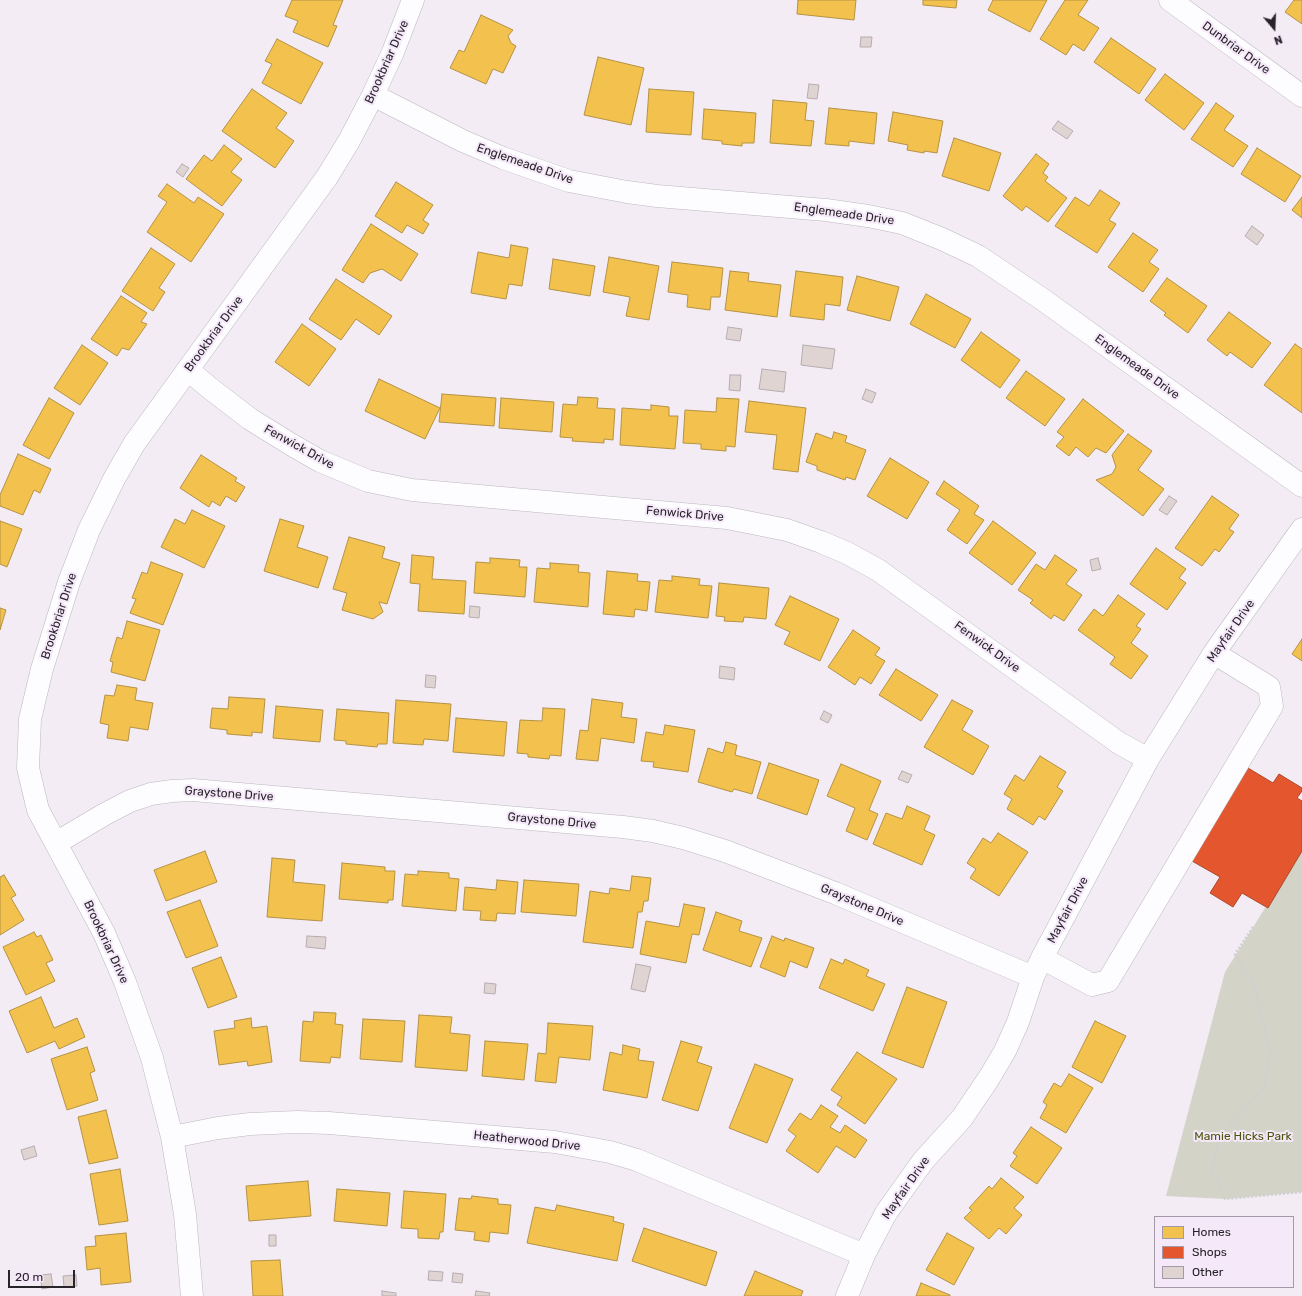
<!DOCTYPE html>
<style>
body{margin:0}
#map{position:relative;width:1302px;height:1296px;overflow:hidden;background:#f3ecf5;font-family:Rubik,sans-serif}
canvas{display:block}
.legend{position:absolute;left:1154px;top:1216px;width:140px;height:72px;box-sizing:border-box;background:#f4e8f9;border:1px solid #a29aa6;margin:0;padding:5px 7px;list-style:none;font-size:12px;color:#28242a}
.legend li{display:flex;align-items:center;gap:8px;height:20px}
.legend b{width:20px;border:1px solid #a29aa6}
.north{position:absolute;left:1254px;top:8px;width:40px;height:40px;-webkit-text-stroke:3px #f4e8f9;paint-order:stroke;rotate:161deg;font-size:11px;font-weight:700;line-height:16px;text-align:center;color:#28242a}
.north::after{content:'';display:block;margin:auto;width:14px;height:18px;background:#28242a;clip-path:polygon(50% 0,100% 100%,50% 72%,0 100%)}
.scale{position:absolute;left:8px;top:1270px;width:67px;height:18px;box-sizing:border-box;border:2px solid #28242a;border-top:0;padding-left:5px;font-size:12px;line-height:14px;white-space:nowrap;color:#28242a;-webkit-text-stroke:3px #f4e8f9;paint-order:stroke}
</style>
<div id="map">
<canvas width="1302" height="1296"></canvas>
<ul class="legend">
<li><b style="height:11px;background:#f2c14e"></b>Homes</li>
<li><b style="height:11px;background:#e4572e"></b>Shops</li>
<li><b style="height:11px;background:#dfd4d2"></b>Other</li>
</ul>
<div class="north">N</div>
<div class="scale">20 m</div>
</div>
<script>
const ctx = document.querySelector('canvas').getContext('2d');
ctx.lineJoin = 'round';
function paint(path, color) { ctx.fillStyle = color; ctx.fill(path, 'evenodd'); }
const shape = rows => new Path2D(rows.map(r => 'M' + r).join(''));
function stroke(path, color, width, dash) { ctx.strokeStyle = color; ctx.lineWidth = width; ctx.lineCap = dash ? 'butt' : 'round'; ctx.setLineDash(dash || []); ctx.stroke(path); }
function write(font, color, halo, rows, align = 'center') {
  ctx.font = font + ' Rubik,sans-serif'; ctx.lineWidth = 4; ctx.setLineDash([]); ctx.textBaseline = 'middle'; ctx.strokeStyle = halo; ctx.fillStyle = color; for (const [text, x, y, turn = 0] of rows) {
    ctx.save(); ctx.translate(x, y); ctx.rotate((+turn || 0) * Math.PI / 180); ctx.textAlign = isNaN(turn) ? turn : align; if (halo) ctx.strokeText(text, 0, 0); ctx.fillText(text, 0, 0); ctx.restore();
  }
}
paint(shape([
 [1302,849,1302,1192,1225,1199,1166,1196,1225,972]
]), '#d3d3c8');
const homes = shape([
 [292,0,343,0,333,25,337,26,328,47,293,32,298,21,285,16,292,0],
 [798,0,856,0,854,20,797,14,798,0],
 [923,0,957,0,956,8,923,5,923,0],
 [993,0,1047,0,1030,32,988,10,993,0],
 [1065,0,1088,0,1078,15,1099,28,1084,51,1073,44,1066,55,1040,39,1065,0],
 [1294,0,1302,0,1302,24,1285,12,1294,0],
 [481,15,513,30,508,36,511,43,516,46,503,73,493,69,486,84,450,68,459,50,464,52,481,15],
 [1111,38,1156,69,1139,94,1094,62,1111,38],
 [277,39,323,63,301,104,262,83,272,64,265,61,277,39],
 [598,57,644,68,631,125,584,115,598,57],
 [1165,74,1204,103,1184,130,1145,100,1165,74],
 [252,89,287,113,276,128,294,141,275,168,222,131,252,89],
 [649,89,694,92,691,135,646,132,649,89],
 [773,100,807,103,805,120,814,121,811,146,770,143,773,100],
 [1216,103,1234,116,1224,130,1248,146,1233,167,1191,139,1216,103],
 [829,108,877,113,874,144,849,141,849,146,825,144,829,108],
 [704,109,756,113,754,143,742,143,742,146,722,144,722,141,702,139,704,109],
 [893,112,943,121,937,153,924,151,924,153,907,150,908,145,888,141,893,112],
 [954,138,1001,153,989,191,942,176,954,138],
 [224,145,242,159,231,172,242,180,222,206,186,179,204,155,212,161,224,145],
 [1257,148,1301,176,1285,202,1241,174,1257,148],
 [1036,154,1049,164,1043,173,1048,177,1045,181,1067,198,1048,222,1026,206,1022,211,1003,196,1036,154],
 [396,182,433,205,423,220,429,224,423,234,407,225,402,233,375,216,396,182],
 [167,184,194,203,198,197,224,214,191,262,147,232,167,202,158,196,167,184],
 [1100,190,1120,203,1109,220,1116,224,1097,253,1055,226,1075,197,1089,206,1100,190],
 [1302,197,1302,218,1292,210,1302,197],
 [371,224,418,254,401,281,382,269,370,273,363,283,342,270,371,224],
 [1133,233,1158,250,1149,262,1159,269,1143,292,1108,267,1133,233],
 [511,245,528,248,522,286,509,284,506,299,471,293,478,252,509,258,511,245],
 [151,248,175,264,159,288,165,292,153,311,122,291,151,248],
 [609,257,659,266,649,320,626,316,630,297,603,292,609,257],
 [553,259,595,266,590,296,549,289,553,259],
 [672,262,723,268,720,297,711,297,710,310,687,307,688,295,668,292,672,262],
 [730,271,749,273,748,281,781,285,777,317,725,310,730,271],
 [796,271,843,277,840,306,825,304,824,320,790,316,796,271],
 [857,276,899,287,890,321,847,310,857,276],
 [1167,278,1207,306,1188,333,1164,315,1166,313,1150,301,1167,278],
 [336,279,392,316,379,335,356,319,341,340,309,319,336,279],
 [926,294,971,319,955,348,910,324,926,294],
 [121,296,147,313,141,322,147,324,129,350,122,348,117,356,91,339,121,296],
 [1229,312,1271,343,1252,368,1230,352,1227,356,1207,340,1229,312],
 [302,324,336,349,309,386,275,362,302,324],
 [981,332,1020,360,1000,388,961,360,981,332],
 [1295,344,1302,349,1302,413,1264,385,1295,344],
 [82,345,108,363,80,405,54,388,82,345],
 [1026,371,1065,399,1045,426,1006,398,1026,371],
 [379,379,440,408,425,439,365,411,379,379],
 [442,394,496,398,494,426,439,422,442,394],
 [578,397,598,398,597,408,615,409,613,440,604,439,604,443,572,441,573,438,560,437,563,404,577,405,578,397],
 [49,398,74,413,49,459,23,445,49,398],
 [501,398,554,402,552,432,499,428,501,398],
 [717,398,739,399,735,447,726,446,726,451,701,449,701,444,683,443,685,410,716,412,717,398],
 [1083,399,1124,431,1106,453,1096,448,1088,457,1076,447,1069,456,1056,446,1064,437,1057,432,1083,399],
 [749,401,806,408,798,472,773,469,777,435,745,432,749,401],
 [651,405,669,407,669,416,678,416,675,449,620,445,622,408,651,410,651,405],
 [834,432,847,436,845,442,866,450,855,480,846,477,845,480,817,470,817,466,806,462,816,433,832,439,834,432],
 [1128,434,1152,451,1138,470,1164,489,1143,516,1096,480,1112,474,1116,467,1112,455,1128,434],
 [18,454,51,469,40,493,34,490,23,515,0,506,0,495,18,454],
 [201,455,237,478,235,481,245,487,236,502,226,496,220,506,212,501,209,507,180,488,201,455],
 [890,458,929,482,907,519,867,496,890,458],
 [944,481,979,506,974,514,984,520,967,544,947,530,960,510,936,494,944,481],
 [1212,496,1239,515,1229,529,1234,532,1219,552,1215,549,1202,566,1175,548,1212,496],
 [192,510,225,526,204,568,161,547,175,519,185,524,192,510],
 [280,519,304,526,297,547,328,557,318,588,264,571,280,519],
 [0,521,22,529,7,567,0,564,0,521],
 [993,521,1036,553,1012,585,969,553,993,521],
 [349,537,385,547,382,558,400,563,387,604,379,602,383,612,373,619,342,610,347,593,333,589,349,537],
 [1156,548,1186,569,1179,578,1186,583,1167,610,1130,584,1156,548],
 [412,555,434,557,432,579,466,581,464,614,418,611,420,584,410,583,412,555],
 [1055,555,1077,570,1066,584,1082,595,1064,621,1054,615,1051,619,1030,603,1033,600,1018,590,1036,564,1045,570,1055,555],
 [490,558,520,560,519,567,527,567,525,597,474,593,476,562,490,563,490,558],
 [151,562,183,574,163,625,130,613,136,599,132,598,142,572,147,574,151,562],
 [550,563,579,565,578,572,590,573,588,607,534,602,537,568,550,569,550,563],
 [607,571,638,574,637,581,650,582,647,611,635,609,634,617,603,614,607,571],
 [672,576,700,579,699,585,712,586,708,618,655,612,659,580,672,581,672,576],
 [719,583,769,588,766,619,744,617,743,622,724,621,725,617,716,616,719,583],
 [1118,595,1145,614,1136,626,1141,629,1131,643,1148,656,1131,679,1110,664,1115,657,1078,630,1094,609,1103,616,1118,595],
 [790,596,839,619,820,661,784,644,790,632,775,625,790,596],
 [0,608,6,610,0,630,0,608],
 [127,621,160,630,145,681,111,672,113,662,110,661,117,637,122,639,127,621],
 [853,630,880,648,875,655,885,661,871,684,860,677,855,685,828,667,853,630],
 [1302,639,1302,661,1292,654,1302,639],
 [896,669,938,695,921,721,879,695,896,669],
 [117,685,137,688,135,700,153,703,148,730,130,727,128,741,107,738,109,725,100,723,105,695,114,696,117,685],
 [229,697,265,699,262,733,252,732,252,736,227,734,227,730,210,728,212,708,228,709,229,697],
 [592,699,623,703,621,717,637,719,634,743,601,738,598,761,576,759,580,730,588,731,592,699],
 [396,700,451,704,448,741,424,739,423,745,393,743,396,700],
 [952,700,973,711,962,730,989,746,973,775,924,747,952,700],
 [276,706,323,710,320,742,273,738,276,706],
 [543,708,565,709,561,756,550,755,549,759,528,757,528,754,517,753,520,720,542,721,543,708],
 [337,709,389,713,387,744,378,744,377,747,346,744,346,741,334,740,337,709],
 [456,718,507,722,504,756,453,752,456,718],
 [665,725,695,730,688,772,653,767,654,762,641,761,646,732,663,735,665,725],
 [726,742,737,745,735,755,761,762,752,794,734,789,732,792,698,782,708,748,723,753,726,742],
 [1040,756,1066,772,1057,787,1063,791,1045,820,1039,816,1033,825,1007,809,1012,799,1004,794,1015,775,1024,781,1040,756],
 [769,763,819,780,807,815,757,798,769,763],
 [841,764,881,781,869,810,878,814,867,840,846,831,855,808,827,796,841,764],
 [907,806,930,816,924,830,935,835,922,865,873,844,886,813,902,819,907,806],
 [998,833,1028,852,999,896,970,878,976,869,967,863,983,838,991,843,998,833],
 [205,851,217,882,166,901,154,870,205,851],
 [272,858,295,860,293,882,325,885,322,921,267,917,272,858],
 [342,863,385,867,385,871,395,871,393,900,388,900,388,903,339,899,342,863],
 [418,871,449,873,449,878,459,879,456,911,402,906,405,874,418,875,418,871],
 [4,875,16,895,11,898,24,920,0,935,0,877,4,875],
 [632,876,651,878,648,901,644,901,642,912,638,912,633,948,583,942,590,891,609,894,610,888,630,891,632,876],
 [497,880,518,882,515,914,497,913,496,921,480,920,481,911,463,910,465,887,496,890,497,880],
 [524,880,579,884,576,916,521,912,524,880],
 [200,900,218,946,186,958,167,912,200,900],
 [684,904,705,908,699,935,692,934,686,963,640,954,646,921,679,927,684,904],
 [716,912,742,921,739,931,762,938,751,967,703,950,716,912],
 [34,932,37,937,41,935,53,960,46,963,55,981,26,995,3,947,34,932],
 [772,936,784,941,785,938,814,948,807,968,790,961,785,977,760,967,772,936],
 [221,957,237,997,208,1008,192,968,221,957],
 [831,959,843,964,845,959,869,970,866,976,885,984,873,1011,819,988,831,959],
 [907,987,947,1002,923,1068,882,1053,907,987],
 [41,997,54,1028,77,1018,85,1037,59,1049,55,1041,27,1053,9,1011,41,997],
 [314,1012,336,1013,335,1024,343,1025,340,1058,331,1057,330,1063,300,1061,303,1021,313,1022,314,1012],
 [419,1015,452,1017,450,1033,470,1035,467,1071,415,1067,419,1015],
 [251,1018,252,1028,267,1026,272,1062,248,1066,247,1061,219,1065,214,1031,235,1028,234,1021,251,1018],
 [363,1019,405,1021,402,1062,360,1059,363,1019],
 [1095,1021,1126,1036,1102,1083,1072,1067,1095,1021],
 [548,1023,593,1026,590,1060,559,1057,556,1083,535,1081,538,1053,546,1054,548,1023],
 [485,1041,528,1044,524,1080,482,1076,485,1041],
 [681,1041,702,1047,697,1062,712,1067,698,1111,662,1100,681,1041],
 [623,1045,640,1049,638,1060,654,1062,647,1098,603,1090,610,1052,622,1055,623,1045],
 [87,1047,95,1071,90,1073,98,1100,67,1110,51,1059,87,1047],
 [857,1052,897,1079,865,1124,837,1105,842,1097,831,1090,857,1052],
 [755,1064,793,1079,767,1143,729,1128,755,1064],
 [1069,1074,1093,1088,1066,1133,1040,1118,1047,1105,1043,1102,1054,1083,1061,1087,1069,1074],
 [821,1105,838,1116,830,1127,840,1133,845,1125,867,1140,855,1158,836,1146,818,1173,786,1151,796,1136,788,1130,800,1113,811,1120,821,1105],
 [106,1110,118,1158,89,1164,78,1117,106,1110],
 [1031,1127,1062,1148,1037,1184,1010,1166,1017,1156,1013,1153,1031,1127],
 [120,1169,128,1221,99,1225,90,1174,120,1169],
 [1001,1178,1024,1197,1014,1208,1022,1215,1006,1234,999,1228,989,1239,964,1218,972,1210,969,1208,989,1186,992,1189,1001,1178],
 [308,1181,311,1216,249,1221,246,1186,308,1181],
 [337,1189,390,1193,387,1226,334,1221,337,1189],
 [404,1191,446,1194,443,1232,440,1232,439,1239,418,1238,418,1229,401,1228,404,1191],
 [472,1196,498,1199,498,1204,511,1205,508,1234,490,1232,489,1242,474,1240,475,1232,455,1230,459,1198,471,1199,472,1196],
 [557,1205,614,1217,613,1221,624,1224,617,1261,527,1243,535,1207,555,1211,557,1205],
 [644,1228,717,1252,706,1286,632,1261,644,1228],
 [126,1233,131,1282,101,1285,100,1268,87,1270,85,1247,96,1246,95,1236,126,1233],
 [947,1233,974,1248,954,1285,926,1270,947,1233],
 [280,1260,283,1296,253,1296,251,1261,280,1260],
 [755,1271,803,1291,801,1296,744,1296,755,1271],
 [921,1283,950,1295,950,1296,916,1296,921,1283]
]);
paint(homes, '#f2c14e');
stroke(homes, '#b59243', 1);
const shops = shape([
 [1248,768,1273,783,1279,774,1302,788,1302,791,1297,798,1302,801,1302,851,1268,908,1242,893,1233,907,1210,893,1220,877,1192,861,1248,768]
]);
paint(shops, '#e4572e');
stroke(shops, '#ac482d', 1);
const building = shape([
 [861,37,872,37,871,47,860,47,861,37],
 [809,84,819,85,817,99,807,98,809,84],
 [1058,121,1073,131,1067,139,1052,129,1058,121],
 [182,164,189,168,183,177,176,172,182,164],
 [1252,226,1264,235,1257,245,1245,236,1252,226],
 [728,327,742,329,740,341,726,339,728,327],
 [803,345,835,349,832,369,801,365,803,345],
 [762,369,786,372,784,392,759,389,762,369],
 [730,375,741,375,740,391,729,390,730,375],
 [866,389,876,393,872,403,862,399,866,389],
 [1169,496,1177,501,1167,515,1159,510,1169,496],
 [1098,558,1101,569,1092,571,1090,560,1098,558],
 [470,606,480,607,479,618,469,617,470,606],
 [720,666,735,668,734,680,719,678,720,666],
 [426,675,436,676,435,688,425,687,426,675],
 [824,711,832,715,828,723,820,719,824,711],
 [902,771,912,775,908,783,898,779,902,771],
 [307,936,326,937,325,949,306,947,307,936],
 [636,964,651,967,645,992,631,989,636,964],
 [485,983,496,984,495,994,484,993,485,983],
 [34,1146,37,1156,24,1160,21,1150,34,1146],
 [269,1235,276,1235,276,1246,269,1246,269,1235],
 [429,1271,443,1272,442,1281,428,1280,429,1271],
 [453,1273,463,1274,462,1283,452,1282,453,1273],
 [51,1274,53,1287,42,1289,40,1275,51,1274],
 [76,1275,77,1286,64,1287,63,1276,76,1275],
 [382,1291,396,1293,396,1296,382,1296,382,1291],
 [476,1291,490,1293,489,1296,475,1296,476,1291]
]);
paint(building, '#dfd4d2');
stroke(building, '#b4adaf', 1);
const minor = shape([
 [1170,0,1302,96],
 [373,95,463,141,503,158,569,181,627,192,657,196,826,210,868,216,902,223,942,239,978,256,1042,299,1302,486],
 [188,370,211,389,250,419,292,445,320,461,368,481,412,490,727,518,787,530,821,542,847,553,878,570,1119,743,1148,759],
 [56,843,105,814,130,801,151,794,172,791,193,790,623,827,653,831,683,838,725,851,835,893,1033,977],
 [1042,958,1092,985,1108,981,1272,706,1269,687,1214,653],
 [172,1137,218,1128,250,1124,297,1122,329,1123,555,1142,610,1152,637,1160,864,1255],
 [192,1296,185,1214,172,1137,152,1058,125,982,104,933,38,810,28,768,30,719,42,669,69,582,89,530,114,479,134,444,327,177,349,141,373,95,393,52,413,0],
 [847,1296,864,1255,886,1213,923,1161,962,1118,989,1078,1005,1051,1018,1022,1033,977,1042,958,1148,759,1214,653,1302,529]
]);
stroke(minor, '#bdb7bf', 23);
stroke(shape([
 [1253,927,1235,954,1254,985,1264,1024,1270,1055,1264,1087,1219,1138,1212,1169,1225,1199,1302,1192]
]), '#d0cfd1', 2.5, [2, 2]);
stroke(minor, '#fdfcfe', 22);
write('12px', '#28242a', '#f4e8f9', [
 ["Dunbriar Drive",1236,48,36],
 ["Brookbriar Drive",387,62,-66],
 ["Englemeade Drive",525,164,19],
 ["Englemeade Drive",844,214,8],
 ["Brookbriar Drive",214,334,-54],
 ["Englemeade Drive",1137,367,36],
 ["Fenwick Drive",299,447,29],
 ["Fenwick Drive",685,514,5],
 ["Brookbriar Drive",59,616,-72],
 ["Mayfair Drive",1231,631,-55],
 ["Fenwick Drive",987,647,36],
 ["Graystone Drive",229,794,4],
 ["Graystone Drive",552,821,5],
 ["Graystone Drive",862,905,23],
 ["Mayfair Drive",1068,910,-62],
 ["Brookbriar Drive",106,942,65],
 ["Heatherwood Drive",527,1141,6],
 ["Mayfair Drive",906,1188,-55]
]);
write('12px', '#4b540c', '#f4e8f9', [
 ["Mamie Hicks Park",1243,1137]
]);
</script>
